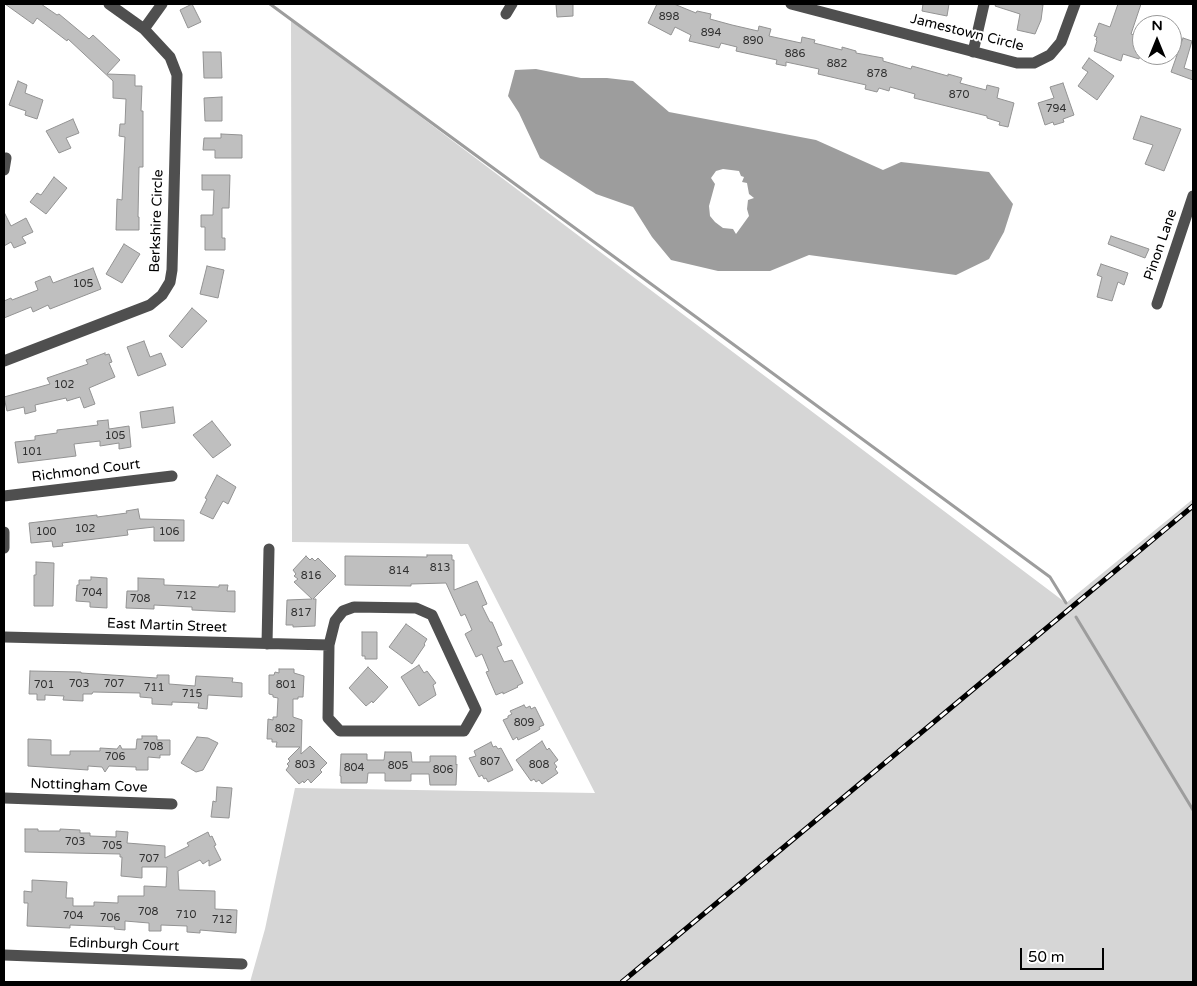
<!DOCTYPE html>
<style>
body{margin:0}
#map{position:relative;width:1197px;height:986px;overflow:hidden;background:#fff;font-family:"Varela Round",sans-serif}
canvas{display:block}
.frame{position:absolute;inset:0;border:5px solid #000;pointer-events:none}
.north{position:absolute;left:1132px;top:15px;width:50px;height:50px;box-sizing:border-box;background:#fff;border:1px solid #999;border-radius:50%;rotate:0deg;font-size:14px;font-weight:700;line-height:20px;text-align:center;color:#000}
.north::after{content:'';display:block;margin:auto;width:18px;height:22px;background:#000;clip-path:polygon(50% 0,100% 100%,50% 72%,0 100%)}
.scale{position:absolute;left:1020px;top:948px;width:84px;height:22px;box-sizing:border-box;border:2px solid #000;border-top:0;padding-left:6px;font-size:15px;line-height:18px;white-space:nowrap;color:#000;-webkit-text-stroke:4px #fff;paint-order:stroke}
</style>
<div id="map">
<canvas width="1197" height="986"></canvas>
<div class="frame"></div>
<div class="north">N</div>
<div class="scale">50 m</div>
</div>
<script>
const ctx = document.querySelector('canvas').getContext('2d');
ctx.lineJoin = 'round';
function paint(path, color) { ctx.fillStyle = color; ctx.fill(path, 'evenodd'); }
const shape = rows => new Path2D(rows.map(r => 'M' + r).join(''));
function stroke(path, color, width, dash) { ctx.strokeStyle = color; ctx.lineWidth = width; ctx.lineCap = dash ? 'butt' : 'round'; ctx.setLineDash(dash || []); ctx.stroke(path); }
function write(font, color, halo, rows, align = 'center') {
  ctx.font = font + ' "Varela Round",sans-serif'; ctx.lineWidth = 4; ctx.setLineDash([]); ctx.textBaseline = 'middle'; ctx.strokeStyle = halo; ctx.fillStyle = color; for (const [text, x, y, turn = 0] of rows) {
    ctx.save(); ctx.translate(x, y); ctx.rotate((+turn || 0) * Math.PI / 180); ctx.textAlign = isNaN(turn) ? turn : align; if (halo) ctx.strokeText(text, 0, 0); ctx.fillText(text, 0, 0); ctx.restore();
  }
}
paint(shape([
 [291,19,1066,603,1193,499,1193,982,250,982,265,929,295,788,595,793,468,544,292,542]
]), '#d6d6d6');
paint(shape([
 [536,69,581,78,607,78,633,81,669,112,816,140,883,170,901,162,989,172,1013,204,1004,232,989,259,956,275,809,255,770,271,718,271,671,260,652,237,633,207,596,194,540,158,519,113,508,96,515,70],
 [723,169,739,171,741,176,744,177,742,182,747,183,749,194,754,198,748,200,747,209,749,216,736,234,733,229,723,228,715,222,710,216,709,206,715,184,711,178,716,171]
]), '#9d9d9d');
stroke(shape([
 [270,4,1050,577,1066,603],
 [1076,617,1193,810]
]), '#9d9d9d', 3);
const building = shape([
 [5,4,41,4,57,15,59,14,89,39,93,35,120,60,107,74,135,75,135,86,142,86,141,111,143,111,143,167,139,167,138,217,139,217,139,230,116,230,117,199,122,200,125,137,119,136,120,124,125,124,126,99,113,98,113,81,68,39,67,41,37,18,33,24,5,4],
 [192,4,201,22,188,28,180,10,192,4],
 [556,4,573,4,573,16,557,17,556,4],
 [657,4,674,4,696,13,697,11,711,14,710,19,732,25,758,31,759,26,771,29,769,36,801,43,802,37,815,40,814,43,842,50,842,47,856,51,856,53,883,58,883,61,911,69,912,66,948,76,948,74,962,78,960,83,986,90,987,85,999,88,997,98,1014,103,1008,127,999,125,1000,122,987,118,987,116,914,98,915,94,890,87,889,91,879,88,877,92,865,89,866,85,818,74,819,69,786,62,786,66,776,64,777,60,736,51,737,47,721,43,719,48,689,41,691,35,675,27,671,35,648,23,657,4],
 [923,4,949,4,947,16,922,11,923,4],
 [996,4,1038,4,1043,5,1041,20,1035,34,1017,30,1020,14,995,6,996,4],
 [1118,4,1141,4,1131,34,1142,37,1142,48,1139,59,1123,54,1121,61,1094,51,1097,41,1096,40,1097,37,1094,36,1099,23,1110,27,1118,4],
 [1183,38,1192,41,1184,68,1193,71,1193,80,1171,72,1183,38],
 [203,52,221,52,222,78,204,78,203,52],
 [1089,58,1114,76,1097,100,1078,86,1088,72,1082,68,1089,58],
 [18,81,27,85,25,93,43,100,37,119,25,115,26,111,9,105,18,81],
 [1063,83,1074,115,1063,119,1064,122,1054,125,1053,122,1045,125,1038,103,1054,98,1050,87,1063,83],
 [222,97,222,121,205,121,204,98,222,97],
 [1141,116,1181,129,1164,171,1145,164,1153,145,1133,139,1141,116],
 [73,119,79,133,66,138,71,148,59,153,46,131,73,119],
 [221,134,242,135,242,158,215,158,215,150,203,150,204,138,221,138,221,134],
 [202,175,230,175,229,208,222,208,222,238,225,238,225,250,205,250,205,227,201,227,201,215,213,215,214,190,202,190,202,175],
 [54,177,67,188,46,214,30,202,37,193,41,195,54,177],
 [4,212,11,226,26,218,33,232,22,237,26,243,14,248,11,242,4,246,4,212],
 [1111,236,1149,249,1145,258,1108,244,1111,236],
 [124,244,140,254,122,283,106,274,124,244],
 [1101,264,1128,273,1124,285,1118,282,1112,301,1097,297,1102,277,1097,275,1101,264],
 [207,266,224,270,218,298,200,294,207,266],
 [93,268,101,289,50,309,48,305,33,312,31,307,4,318,4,301,11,298,12,300,38,290,35,282,50,276,53,283,93,268],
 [192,308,207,321,182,348,169,336,192,308],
 [144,341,150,357,161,353,166,365,138,376,127,347,144,341],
 [105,353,105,355,109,354,112,362,109,363,115,377,89,388,95,404,84,408,80,397,67,401,66,398,35,405,36,411,25,414,24,407,7,411,4,397,50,384,47,378,88,364,86,360,105,353],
 [173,407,175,423,142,428,140,412,173,407],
 [108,420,109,429,129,426,131,447,119,449,119,443,100,446,100,441,74,444,76,456,18,463,15,442,35,440,35,436,57,433,57,430,98,425,97,421,108,420],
 [212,421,231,445,213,458,193,435,212,421],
 [217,475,236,487,228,504,223,501,213,519,200,513,207,499,205,498,217,475],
 [138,509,140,519,184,520,184,541,154,541,154,527,127,530,128,535,62,543,63,546,53,547,52,541,31,543,29,523,97,515,97,517,127,513,126,511,138,509],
 [427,555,452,555,452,560,454,560,454,590,477,581,487,604,482,606,490,622,492,622,502,645,497,647,504,662,512,660,523,683,517,686,518,687,503,694,503,692,496,695,486,672,489,671,482,654,476,657,465,634,472,630,465,614,461,616,446,583,411,584,411,586,345,585,345,556,427,557,427,555],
 [306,556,310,560,312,558,315,561,318,558,336,576,313,599,316,599,315,626,293,627,293,625,286,625,287,600,312,599,294,582,298,579,294,576,296,574,293,570,306,556],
 [36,562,54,563,53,606,34,606,34,575,36,575,36,562],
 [91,577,107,578,107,608,90,607,90,602,76,601,77,585,79,585,79,580,91,580,91,577],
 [138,578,164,579,164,585,219,587,219,585,228,585,227,591,235,591,235,612,192,610,192,607,154,605,154,609,126,608,127,591,138,591,138,578],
 [406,624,427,639,424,644,425,645,412,664,389,647,406,624],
 [362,632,377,632,377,659,365,659,365,656,362,656,362,632],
 [419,665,424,673,427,671,436,683,433,685,436,695,419,706,401,677,419,665],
 [368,667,388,687,373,703,372,701,366,706,349,688,368,667],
 [279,669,294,669,294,673,304,676,303,697,298,697,298,699,293,699,293,717,302,720,301,754,310,746,327,763,320,770,322,772,311,783,308,779,304,783,303,781,299,784,286,770,289,766,287,764,290,761,288,759,300,747,276,747,277,742,272,742,272,739,267,739,268,719,273,720,273,717,277,717,278,698,273,697,273,695,269,694,269,675,274,675,275,672,279,673,279,669],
 [30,671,81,672,81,673,157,678,157,675,169,675,169,684,195,686,196,676,233,678,232,682,242,683,242,697,208,695,207,709,198,708,199,703,172,702,172,705,152,704,152,698,140,697,140,693,93,692,92,694,83,694,83,701,63,700,64,696,45,695,45,700,37,700,37,694,29,694,30,671],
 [524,705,526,708,530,706,531,709,535,707,544,725,539,727,540,729,537,731,518,740,517,737,513,740,503,720,508,718,508,716,512,714,510,711,524,705],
 [142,736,157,736,157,740,170,740,170,755,160,755,160,758,148,757,148,770,136,770,136,767,109,766,105,772,102,767,88,766,88,770,28,766,28,739,51,740,51,755,70,755,70,751,100,751,100,748,117,749,120,745,122,749,136,749,137,739,142,739,142,736],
 [197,737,208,738,218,743,203,770,196,772,181,763,197,737],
 [542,741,547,750,549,748,558,760,554,763,557,767,555,769,558,773,542,784,539,780,536,782,534,779,531,781,516,760,542,741],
 [491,742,493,747,496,746,498,749,501,748,513,770,488,782,486,778,484,779,482,775,479,777,469,758,476,756,474,751,491,742],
 [385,752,411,752,412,762,430,762,430,756,456,756,456,765,457,764,456,785,430,785,429,774,411,774,411,781,385,781,385,773,368,773,367,783,341,783,341,776,340,776,341,754,367,754,367,760,384,760,385,752],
 [217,787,232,788,229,818,211,817,213,801,216,802,217,787],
 [25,829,38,829,38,831,60,831,60,829,80,830,80,833,90,833,90,836,116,837,116,831,128,832,127,843,165,846,165,858,189,846,187,843,208,832,210,837,212,836,216,845,214,846,221,860,209,866,209,860,203,864,200,860,178,871,179,890,215,891,215,909,237,910,236,933,200,930,200,933,187,932,187,926,161,925,161,931,149,931,149,923,125,921,125,930,114,929,115,927,94,926,70,925,70,928,27,926,28,903,24,903,24,891,32,892,32,880,67,882,66,898,73,898,73,906,94,906,94,902,118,903,118,896,144,896,144,886,166,887,167,867,142,867,142,878,121,876,122,857,120,857,120,854,25,852,25,829]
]);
paint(building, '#bfbfbf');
stroke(building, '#939393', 1);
stroke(shape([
 [791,4,1017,63,1034,63,1050,55,1061,42,1075,4],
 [506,14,512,4],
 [144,29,162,4],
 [973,52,984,4],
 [4,170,6,158],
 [1157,304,1193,196],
 [4,361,150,305,162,295,170,282,172,270,177,75,170,57,144,29,109,4],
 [4,496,172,476],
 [4,532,4,548],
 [354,607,416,608,432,615,476,710,464,731,340,731,328,718,329,645,335,621,343,611,354,607],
 [4,637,329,645],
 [267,644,269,549],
 [4,798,172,804],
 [4,955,242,964]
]), '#4f4f4f', 11);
const rail = shape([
 [622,982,1193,506]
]);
stroke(rail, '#000', 5);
stroke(rail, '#fff', 3, [9]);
write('11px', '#303030', null, [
 ["898",669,17],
 ["894",711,33],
 ["890",753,41],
 ["886",795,54],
 ["882",837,64],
 ["878",877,74],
 ["870",959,95],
 ["794",1056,109],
 ["105",83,284],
 ["102",64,385],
 ["105",115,436],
 ["101",32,452],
 ["102",85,529],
 ["100",46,532],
 ["106",169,532],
 ["813",440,568],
 ["814",399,571],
 ["816",311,576],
 ["704",92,593],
 ["712",186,596],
 ["708",140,599],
 ["817",301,613],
 ["703",79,684],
 ["707",114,684],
 ["701",44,685],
 ["801",286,685],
 ["711",154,688],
 ["715",192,694],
 ["809",524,723],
 ["802",285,729],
 ["708",153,747],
 ["706",115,757],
 ["807",490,762],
 ["803",305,765],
 ["808",539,765],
 ["805",398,766],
 ["804",354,768],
 ["806",443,770],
 ["703",75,842],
 ["705",112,846],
 ["707",149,859],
 ["708",148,912],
 ["710",186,915],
 ["704",73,916],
 ["706",110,918],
 ["712",222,920]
]);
write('14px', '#000', '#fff', [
 ["Jamestown Circle",967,33,14],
 ["Berkshire Circle",157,221,-88],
 ["Pinon Lane",1161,245,-71],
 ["Richmond Court",86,471,-7],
 ["East Martin Street",167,626,2],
 ["Nottingham Cove",89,786,2],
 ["Edinburgh Court",124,945,2]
]);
</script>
